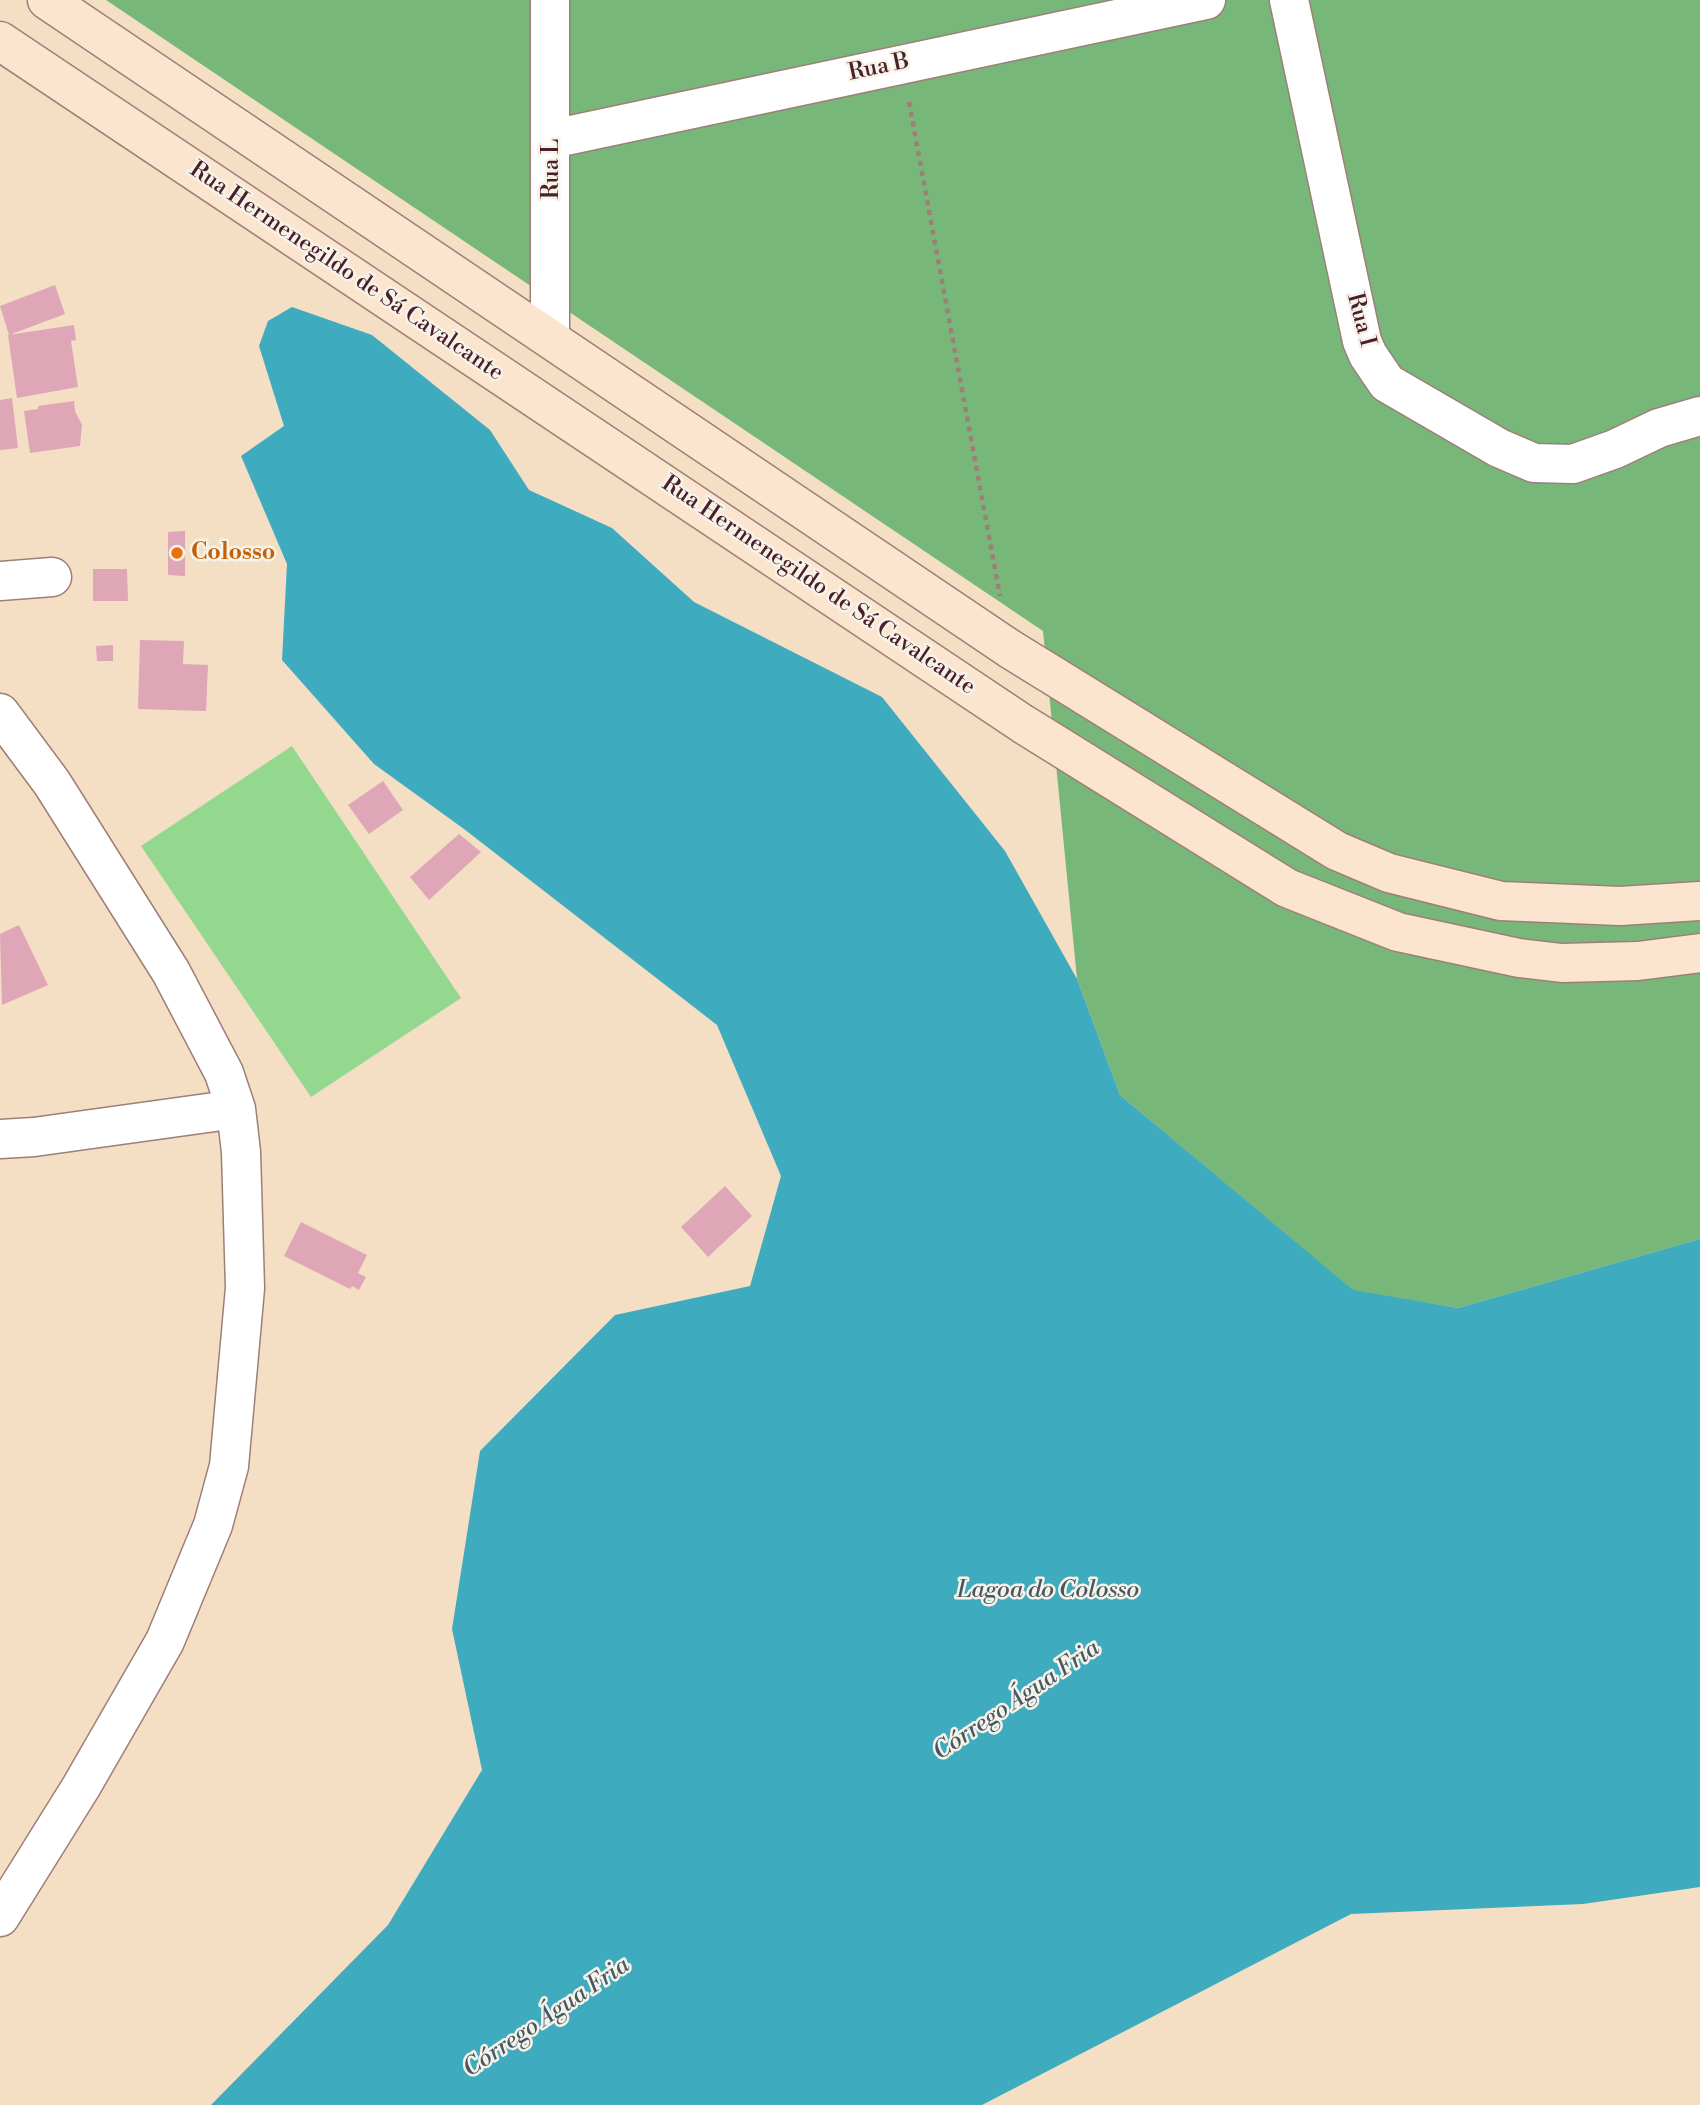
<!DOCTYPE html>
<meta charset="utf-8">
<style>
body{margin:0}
canvas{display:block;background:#f4dec4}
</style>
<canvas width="1700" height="2105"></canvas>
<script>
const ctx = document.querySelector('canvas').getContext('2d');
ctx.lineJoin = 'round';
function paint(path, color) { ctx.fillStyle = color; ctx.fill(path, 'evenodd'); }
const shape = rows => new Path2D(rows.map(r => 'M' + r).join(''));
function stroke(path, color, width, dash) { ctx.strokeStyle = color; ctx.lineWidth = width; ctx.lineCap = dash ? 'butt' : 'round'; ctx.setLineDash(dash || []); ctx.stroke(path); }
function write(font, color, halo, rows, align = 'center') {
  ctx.font = font + ' "Libre Bodoni",serif'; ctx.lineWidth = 5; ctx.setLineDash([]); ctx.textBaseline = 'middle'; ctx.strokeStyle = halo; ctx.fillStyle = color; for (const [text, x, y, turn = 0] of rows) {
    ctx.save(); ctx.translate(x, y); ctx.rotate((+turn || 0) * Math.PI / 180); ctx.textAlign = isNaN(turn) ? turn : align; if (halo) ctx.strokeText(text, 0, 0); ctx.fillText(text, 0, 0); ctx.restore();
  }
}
paint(shape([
 [292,746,461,998,311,1097,141,846]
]), '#94d890');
paint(shape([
 [106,0,1700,0,1700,1239,1458,1308,1353,1291,1120,1095,1077,979,1043,631]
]), '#77b87a');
paint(shape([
 [292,307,372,335,490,430,529,490,612,528,694,602,882,697,1005,851,1077,979,1120,1095,1353,1290,1458,1308,1700,1239,1700,1887,1583,1904,1351,1914,982,2105,211,2105,388,1925,482,1770,452,1629,480,1451,615,1315,750,1286,781,1176,717,1025,464,829,374,764,282,660,287,564,241,456,284,426,259,346,268,321]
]), '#3fabbe');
paint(shape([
 [55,285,65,314,9,335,0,306],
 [74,325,76,340,71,341,78,387,17,398,8,335],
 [12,398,18,448,0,450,0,400],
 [74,401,75,411,82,425,80,446,30,453,24,411,38,409,38,406],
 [185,531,185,576,168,575,168,532],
 [93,569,127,569,128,601,93,601],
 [140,640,184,641,183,664,208,665,206,711,138,709],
 [113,645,113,661,97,661,96,646],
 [383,781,403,810,369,834,348,805],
 [459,834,481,852,429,900,410,877],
 [19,925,48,985,2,1005,0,934],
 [725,1186,752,1216,708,1257,681,1227],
 [301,1222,367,1255,358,1273,366,1277,359,1290,352,1286,350,1289,284,1256]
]), '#dfa6b8');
const street = shape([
 [1289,0,1362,341,1368,355,1387,383,1499,448,1534,463,1573,464,1615,449,1659,428,1700,416],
 [552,139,1206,0],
 [550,337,550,0],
 [0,581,52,577],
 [0,713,52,783,171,972,224,1073,236,1109,241,1152,245,1288,229,1466,213,1525,165,1641,81,1787,0,1917],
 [0,1139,34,1137,236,1109]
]);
const secondary = shape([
 [47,0,1010,649,1337,851,1389,873,1501,901,1620,906,1700,901],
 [0,41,1023,724,1287,888,1398,932,1519,958,1562,963,1638,961,1700,953]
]);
stroke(street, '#9f7e78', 41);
stroke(secondary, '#9f7e78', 41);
stroke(shape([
 [909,102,1000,596]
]), '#9f7e78', 4.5, [5, 5]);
stroke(street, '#fff', 38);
stroke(secondary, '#fbe5cf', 38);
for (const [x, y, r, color] of [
 [177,553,7,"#e8710a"]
]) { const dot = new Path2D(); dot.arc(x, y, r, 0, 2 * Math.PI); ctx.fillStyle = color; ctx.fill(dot); stroke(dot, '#f7f3e8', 2.5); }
write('23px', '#4a1f2b', '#f7f3e8', [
 ["Rua B",879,68,-12],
 ["Rua L",552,169,-90],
 ["Rua Hermenegildo de Sá Cavalcante",346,272,34],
 ["Rua I",1360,320,75],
 ["Rua Hermenegildo de Sá Cavalcante",818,586,34]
]);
write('bold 23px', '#c56008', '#f7f3e8', [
 ["Colosso",191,553]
], 'left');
write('italic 24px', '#465766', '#f7f3e8', [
 ["Lagoa do Colosso",1048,1591],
 ["Córrego Água Fria",1017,1701,-34],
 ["Córrego Água Fria",547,2018,-34]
]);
</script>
